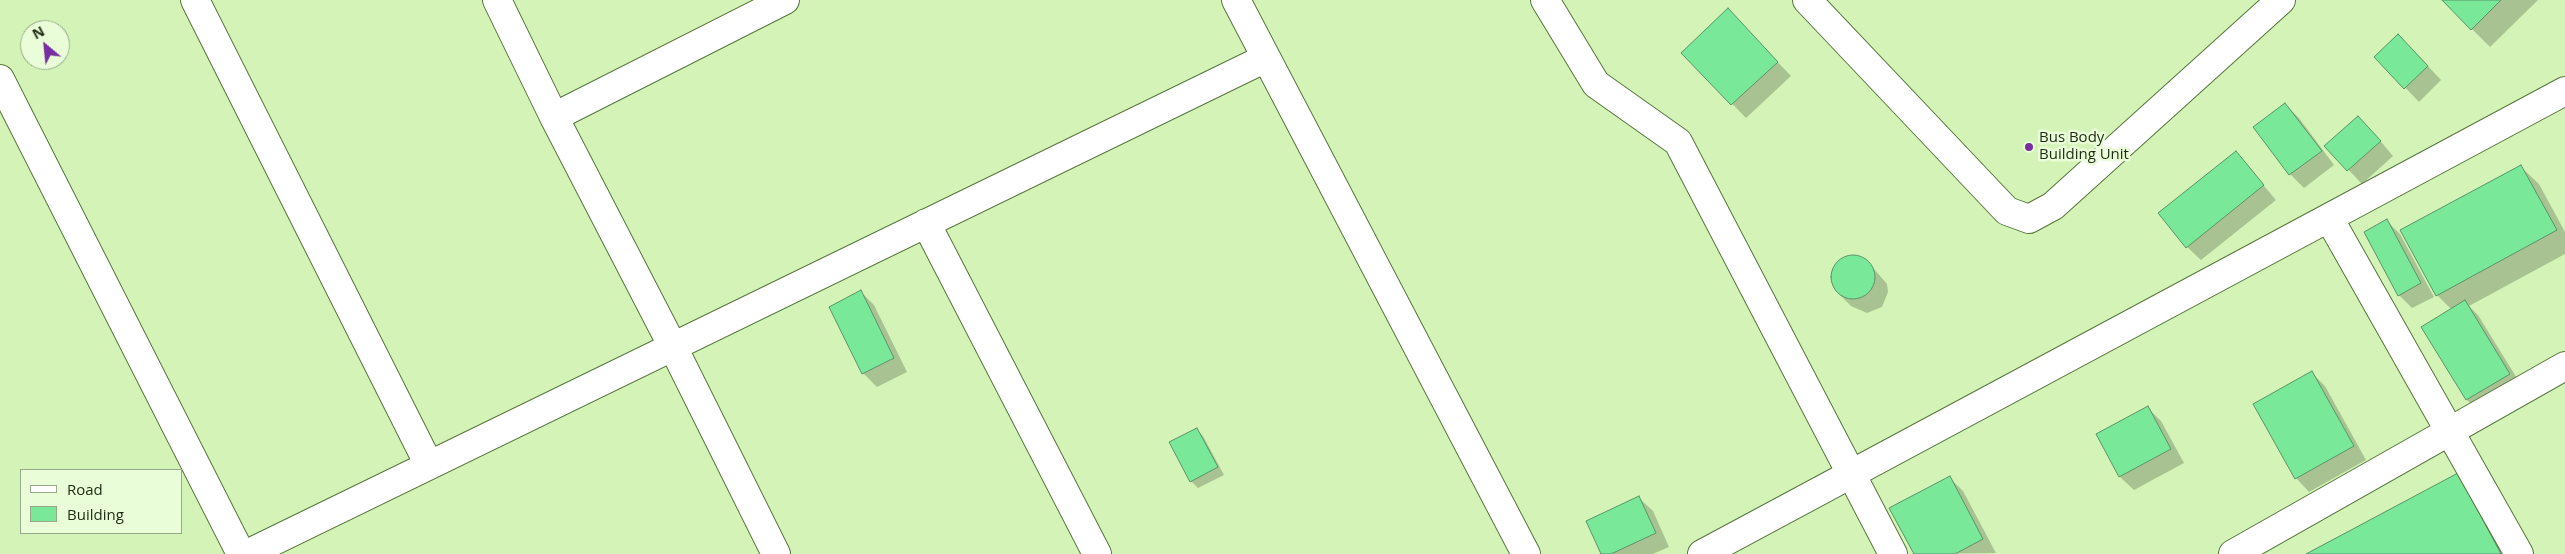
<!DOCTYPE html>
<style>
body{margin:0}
#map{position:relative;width:2565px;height:554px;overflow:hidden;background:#d3f4b6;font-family:"Open Sans",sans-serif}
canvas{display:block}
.legend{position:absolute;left:20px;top:469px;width:162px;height:65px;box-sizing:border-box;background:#e8fdd8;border:1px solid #97a989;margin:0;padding:6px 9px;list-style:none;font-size:15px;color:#1e2a12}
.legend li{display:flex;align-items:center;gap:10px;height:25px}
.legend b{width:25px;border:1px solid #97a989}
.north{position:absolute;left:20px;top:20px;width:50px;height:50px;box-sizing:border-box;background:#e8fdd8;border:1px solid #97a989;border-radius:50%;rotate:332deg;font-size:14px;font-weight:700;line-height:20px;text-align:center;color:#1e2a12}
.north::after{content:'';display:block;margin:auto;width:18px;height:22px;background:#782ea0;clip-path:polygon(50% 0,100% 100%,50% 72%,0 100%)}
</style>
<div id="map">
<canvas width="2565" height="554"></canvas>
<ul class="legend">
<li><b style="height:6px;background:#fff"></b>Road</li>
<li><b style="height:14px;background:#7ae899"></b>Building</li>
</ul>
<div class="north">N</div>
</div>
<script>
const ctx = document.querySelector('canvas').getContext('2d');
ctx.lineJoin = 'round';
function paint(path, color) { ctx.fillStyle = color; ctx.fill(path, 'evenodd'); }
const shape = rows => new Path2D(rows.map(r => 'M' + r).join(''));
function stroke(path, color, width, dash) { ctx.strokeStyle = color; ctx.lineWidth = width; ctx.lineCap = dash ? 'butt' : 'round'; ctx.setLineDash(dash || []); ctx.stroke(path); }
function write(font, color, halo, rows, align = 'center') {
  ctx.font = font + ' "Open Sans",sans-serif'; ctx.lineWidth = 5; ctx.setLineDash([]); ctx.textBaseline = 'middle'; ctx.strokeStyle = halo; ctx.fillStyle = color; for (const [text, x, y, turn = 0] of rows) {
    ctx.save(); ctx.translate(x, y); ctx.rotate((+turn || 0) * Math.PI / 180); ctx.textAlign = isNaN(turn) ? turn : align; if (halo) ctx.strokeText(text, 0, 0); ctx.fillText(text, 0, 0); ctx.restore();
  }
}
paint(shape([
 [2443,0,2538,0,2490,47],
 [1741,24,1791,76,1746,118,1683,53],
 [2412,49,2441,80,2419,102,2376,57],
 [2285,104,2299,118,2334,165,2304,188,2290,174,2255,127],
 [2372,131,2393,156,2362,184,2326,146],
 [2236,153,2276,200,2201,260,2187,247],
 [2520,166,2539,184,2565,232,2565,254,2469,306,2478,315,2523,388,2480,413,2467,400,2423,327,2452,310,2437,295,2402,231],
 [2387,221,2400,234,2434,297,2412,308,2399,295],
 [1853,255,1868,262,1887,284,1888,292,1882,307,1867,313,1851,306,1837,292,1831,277,1838,261],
 [861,292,874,305,907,372,877,387,863,373],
 [2312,373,2325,386,2366,460,2309,492,2296,478],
 [2148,408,2161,421,2184,463,2134,490,2120,477,2098,435],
 [1196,429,1203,436,1224,475,1198,488,1191,481],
 [2457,475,2510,554,2308,554],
 [1949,477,1963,491,1996,553,1915,554],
 [1639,498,1653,511,1669,547,1653,554,1603,554]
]), '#0003');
const building = shape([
 [2442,0,2501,0,2471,30,2442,0],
 [1728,8,1778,62,1731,105,1681,53,1728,8],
 [2398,34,2428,66,2404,89,2374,57,2398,34],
 [2285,103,2322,151,2289,175,2253,127,2285,103],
 [2358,116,2381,141,2347,171,2324,146,2358,116],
 [2236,151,2264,185,2186,248,2158,213,2236,151],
 [2521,165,2557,230,2436,296,2400,230,2521,165],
 [2387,219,2421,283,2398,296,2364,232,2387,219],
 '1831 277a22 22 0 1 1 44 0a22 22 0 1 1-44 0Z',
 [861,290,894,358,862,374,829,307,861,290],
 [2465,300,2510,374,2466,400,2421,327,2465,300],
 [2312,371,2354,446,2295,479,2253,404,2312,371],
 [2148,406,2171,449,2119,477,2096,434,2148,406],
 [1197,428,1218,467,1190,482,1169,442,1197,428],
 [2458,473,2501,554,2306,554,2458,473],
 [1950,476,1983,539,1955,554,1914,554,1889,508,1950,476],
 [1639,496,1656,533,1611,554,1601,554,1586,521,1639,496]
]);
paint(building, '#7ae899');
stroke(building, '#599368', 1);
const minor = shape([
 [195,0,429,465],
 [497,0,554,117,673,347,776,554],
 [1236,0,1526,554],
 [1545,0,1596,84,1678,142,1893,554],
 [1807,0,2007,211,2029,219,2053,206,2281,0],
 [0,79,241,554],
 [554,117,785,0],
 [2329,218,2519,554],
 [926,223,1097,554],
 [247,554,1266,58],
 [1702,554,2565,91],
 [2233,554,2565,366]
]);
stroke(minor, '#58753d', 30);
stroke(minor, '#fff', 28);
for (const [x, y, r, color] of [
 [2029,147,5,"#782ea0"]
]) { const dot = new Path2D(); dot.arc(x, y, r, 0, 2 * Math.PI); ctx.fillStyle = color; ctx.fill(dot); stroke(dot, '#e8fdd8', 2); }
write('15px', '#1e2a12', '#e8fdd8', [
 ["Bus Body",2039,138],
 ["Building Unit",2039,155]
], 'left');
</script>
